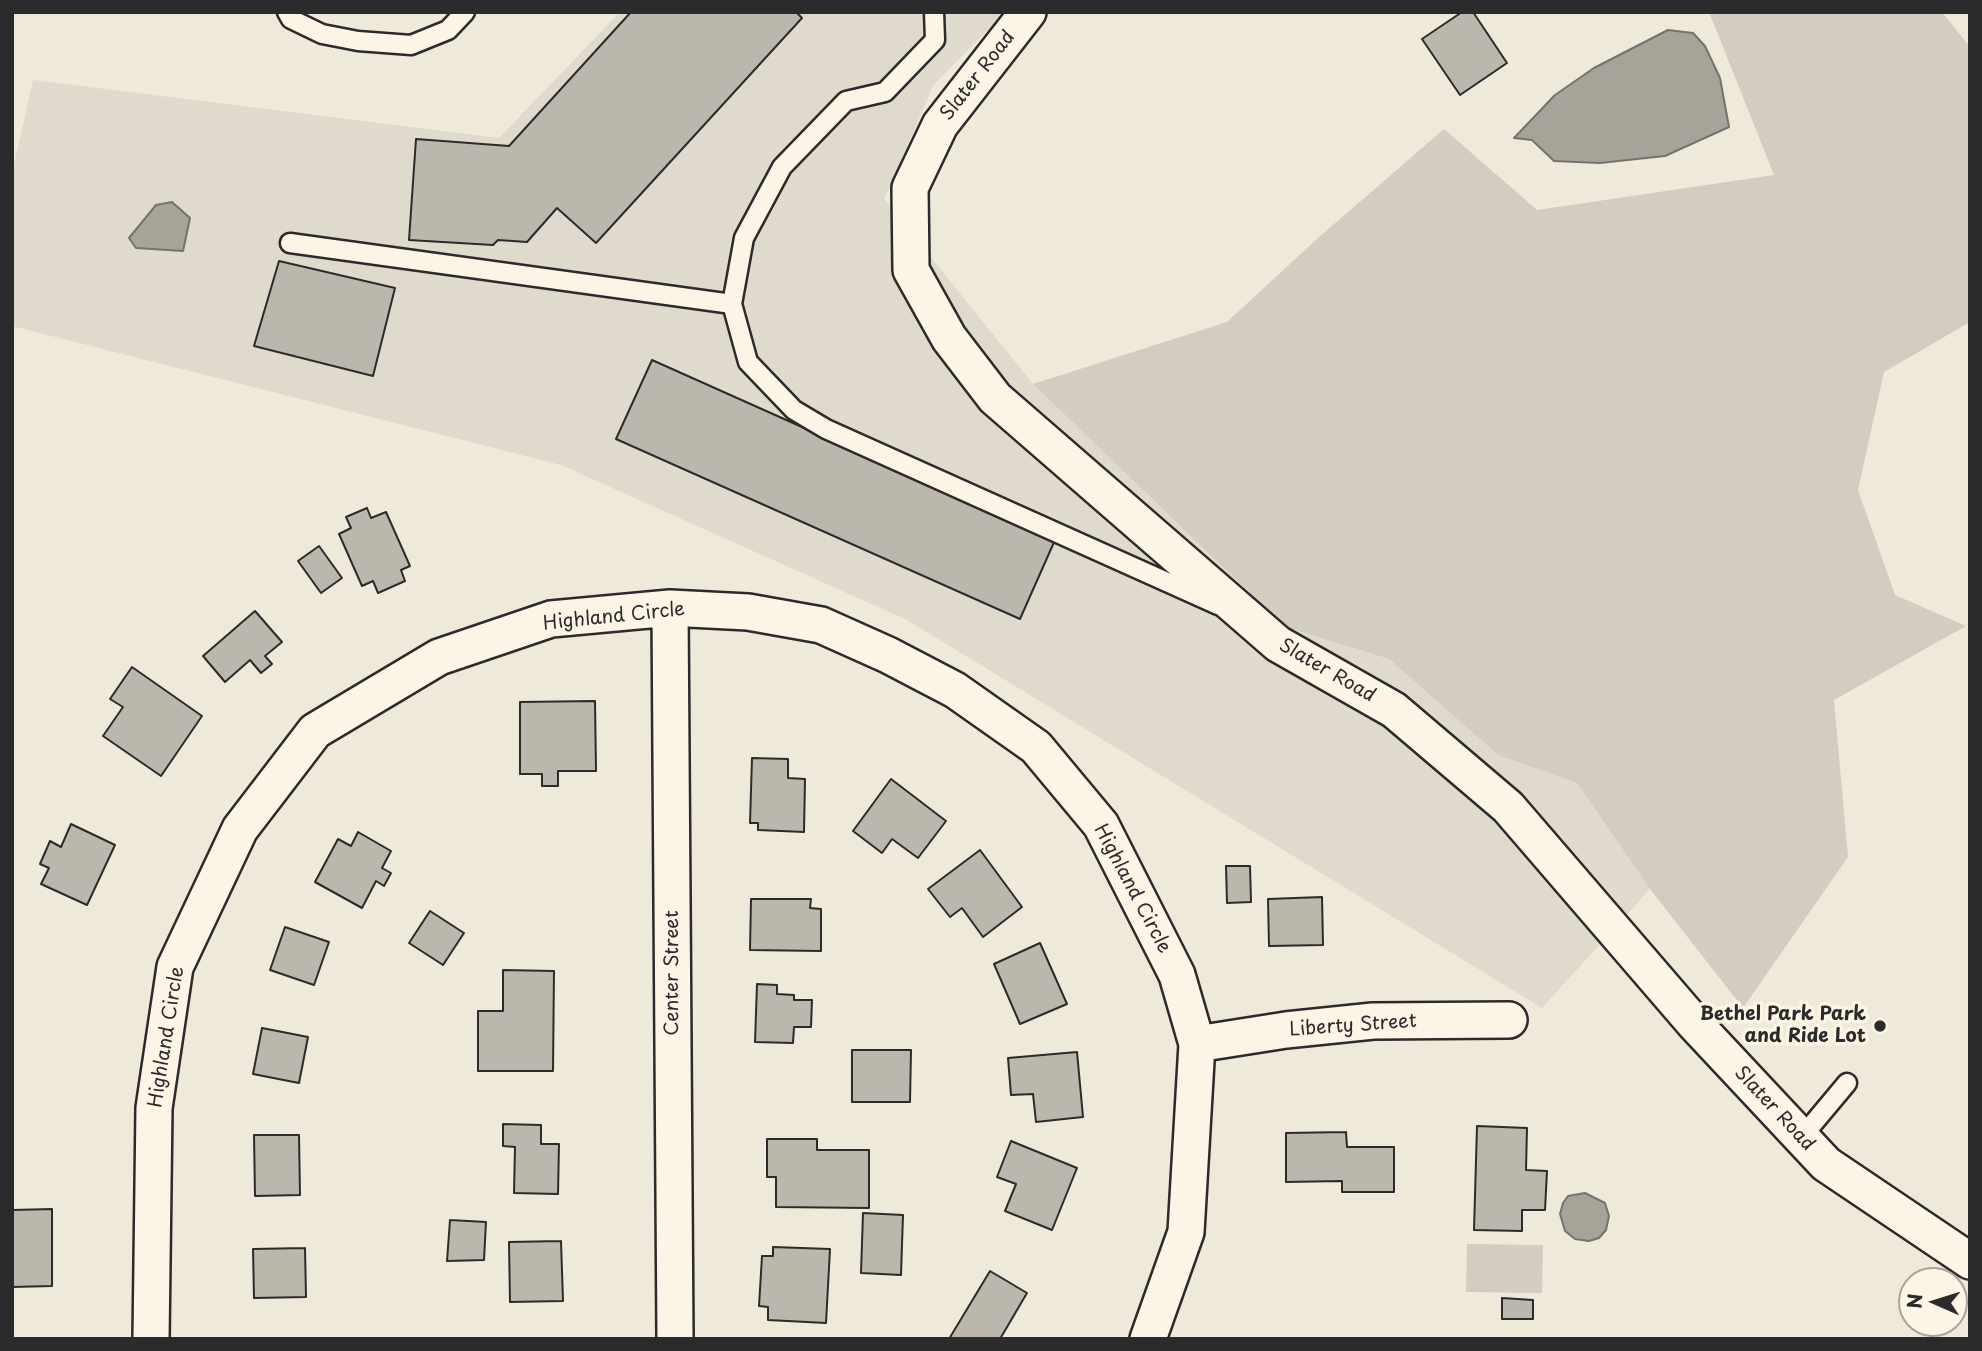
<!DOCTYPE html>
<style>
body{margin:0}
#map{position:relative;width:1982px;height:1351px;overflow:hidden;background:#efe9da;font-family:"Playpen Sans",sans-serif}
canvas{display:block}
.frame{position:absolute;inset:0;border:14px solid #2b2b2b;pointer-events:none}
.north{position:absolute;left:1898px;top:1267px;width:70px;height:70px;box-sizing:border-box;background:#fcf5e5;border:2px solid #a8a49b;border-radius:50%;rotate:273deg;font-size:19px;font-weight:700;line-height:28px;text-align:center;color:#2b2b2b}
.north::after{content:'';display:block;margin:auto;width:24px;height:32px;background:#2b2b2b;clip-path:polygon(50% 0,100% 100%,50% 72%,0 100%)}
</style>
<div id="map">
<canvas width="1982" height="1351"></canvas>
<div class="frame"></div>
<div class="north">N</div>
</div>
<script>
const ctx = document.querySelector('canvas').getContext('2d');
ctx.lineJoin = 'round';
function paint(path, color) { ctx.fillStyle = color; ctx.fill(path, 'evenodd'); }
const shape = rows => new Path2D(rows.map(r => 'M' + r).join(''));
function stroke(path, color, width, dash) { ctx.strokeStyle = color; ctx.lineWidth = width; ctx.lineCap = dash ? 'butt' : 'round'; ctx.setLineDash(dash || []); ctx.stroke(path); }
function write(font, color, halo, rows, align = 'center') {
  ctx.font = font + ' "Playpen Sans",sans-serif'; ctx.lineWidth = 7; ctx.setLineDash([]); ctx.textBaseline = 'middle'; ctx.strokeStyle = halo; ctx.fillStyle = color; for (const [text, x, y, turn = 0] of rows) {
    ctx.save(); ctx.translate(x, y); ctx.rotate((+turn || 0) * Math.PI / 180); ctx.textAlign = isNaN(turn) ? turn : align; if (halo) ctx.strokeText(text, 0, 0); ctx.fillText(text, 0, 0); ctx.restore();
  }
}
paint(shape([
 [620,12,1006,12,934,84,884,199,1033,384,1285,627,1389,659,1498,755,1577,783,1650,889,1542,1008,907,620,561,465,12,326,12,174,33,80,499,138]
]), '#e0dacc');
paint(shape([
 [1709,12,1942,12,1970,47,1970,322,1884,372,1858,490,1895,595,1966,626,1834,700,1848,857,1743,1008,1650,889,1577,783,1498,755,1389,659,1285,627,1033,384,1227,322,1318,238,1444,129,1537,210,1774,175],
 [1467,1244,1543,1245,1542,1293,1466,1292]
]), '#d2cdc0');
const water = shape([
 [1668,30,1693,33,1705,46,1720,78,1729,127,1665,156,1600,163,1554,161,1532,140,1514,138,1555,95,1594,68,1668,30],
 [172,202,190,218,183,251,136,248,129,238,156,205,172,202],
 [1585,1193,1605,1203,1609,1216,1606,1230,1599,1238,1589,1241,1575,1239,1565,1231,1560,1214,1563,1203,1568,1196,1585,1193]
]);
paint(water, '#a6a399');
stroke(water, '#75736d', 2);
const building = shape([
 [631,12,796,12,802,18,596,243,557,208,527,242,498,240,493,245,409,240,416,139,509,146,631,12],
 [1462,12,1473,12,1507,63,1460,95,1422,39,1462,12],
 [279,261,395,288,373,376,254,346,279,261],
 [652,360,1055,540,1020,619,616,439,652,360],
 [367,508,371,518,386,512,410,566,401,570,405,581,378,593,373,581,362,586,339,534,351,528,346,517,367,508],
 [319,546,342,578,321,593,298,561,319,546],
 [255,611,282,642,265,656,272,664,261,673,250,660,225,682,203,656,255,611],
 [132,667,202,716,161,776,103,736,123,707,110,699,132,667],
 [595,701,596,771,558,771,558,786,542,786,542,774,520,774,520,702,595,701],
 [752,758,788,759,788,778,805,779,804,832,758,830,758,823,750,823,752,758],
 [891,779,946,821,918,858,892,839,882,853,853,831,891,779],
 [71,824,115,845,87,905,41,884,49,868,40,864,50,841,61,847,71,824],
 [358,832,391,851,382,868,391,873,384,886,376,881,362,908,315,882,338,839,351,846,358,832],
 [980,850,1022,907,983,937,962,908,950,917,928,889,980,850],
 [1226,866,1250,866,1251,902,1227,903,1226,866],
 [1322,897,1323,945,1269,946,1268,899,1322,897],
 [751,899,811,899,810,908,821,909,821,951,750,950,751,899],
 [430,911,464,933,443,965,409,943,430,911],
 [285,927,329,942,314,985,270,970,285,927],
 [1040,943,1067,1004,1020,1024,994,964,1040,943],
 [503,970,554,971,553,1071,478,1071,478,1011,503,1011,503,970],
 [757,984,777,985,777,994,794,995,794,1000,812,1000,811,1027,794,1027,793,1043,755,1042,757,984],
 [262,1028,308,1037,299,1083,253,1074,262,1028],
 [852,1050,911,1050,910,1102,852,1102,852,1050],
 [1077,1052,1083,1117,1036,1122,1033,1094,1011,1095,1008,1058,1077,1052],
 [503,1124,541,1125,541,1144,559,1144,558,1194,514,1193,515,1147,503,1146,503,1124],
 [1477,1126,1527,1128,1526,1170,1547,1171,1545,1210,1522,1210,1522,1231,1474,1230,1477,1126],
 [1346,1132,1347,1147,1394,1147,1394,1192,1342,1192,1342,1181,1286,1182,1286,1133,1346,1132],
 [254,1135,299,1135,300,1195,255,1196,254,1135],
 [767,1139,817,1139,817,1150,869,1150,869,1208,776,1207,776,1177,767,1177,767,1139],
 [1011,1141,1077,1168,1052,1230,1005,1211,1016,1184,997,1177,1011,1141],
 [52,1209,52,1286,12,1287,12,1210,52,1209],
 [863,1213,903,1215,901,1275,861,1273,863,1213],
 [450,1220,486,1222,484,1260,447,1261,450,1220],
 [561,1241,563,1301,510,1302,509,1242,561,1241],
 [773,1247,830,1249,826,1323,768,1320,768,1307,759,1306,762,1256,773,1256,773,1247],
 [305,1248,306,1297,254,1298,253,1249,305,1248],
 [990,1271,1027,1293,1000,1339,949,1339,990,1271],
 [1502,1298,1533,1300,1533,1319,1502,1319,1502,1298]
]);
paint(building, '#bcb7ac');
stroke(building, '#2b2b2b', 2);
const lane = shape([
 [287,12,291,19,322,34,358,41,411,45,448,30,465,12],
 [934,12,935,40,885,92,846,101,782,167,744,238,732,304,748,362,794,410,826,429,1218,605],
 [290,243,732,304],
 [1801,1138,1847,1083]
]);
const street = shape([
 [1028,12,940,125,910,188,911,270,949,338,995,398,1278,644,1394,710,1508,807,1694,1023,1826,1164,1970,1261],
 [670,608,675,1339],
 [1197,1044,1286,1030,1373,1021,1509,1020],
 [151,1339,154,1108,175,967,240,829,315,731,439,657,551,619,670,608,748,612,821,625,888,655,955,690,1036,747,1101,825,1177,975,1197,1044,1186,1232,1148,1339]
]);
stroke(lane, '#2b2b2b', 23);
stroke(street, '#2b2b2b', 40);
stroke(lane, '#fcf5e5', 18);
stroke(street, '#fcf5e5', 35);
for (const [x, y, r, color] of [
 [1880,1026,7,"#2b2b2b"]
]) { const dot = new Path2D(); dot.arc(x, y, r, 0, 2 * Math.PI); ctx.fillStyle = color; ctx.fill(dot); stroke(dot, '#fcf5e5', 2.5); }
write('19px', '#2b2b2b', '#fcf5e5', [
 ["Slater Road",978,76,-52],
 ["Highland Circle",614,617,-6],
 ["Slater Road",1327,671,30],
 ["Highland Circle",1132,889,62],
 ["Center Street",673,973,-90],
 ["Liberty Street",1353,1026,-4],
 ["Highland Circle",167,1037,-81],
 ["Slater Road",1774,1109,47]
]);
write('bold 19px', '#2b2b2b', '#fcf5e5', [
 ["Bethel Park Park",1866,1015],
 ["and Ride Lot",1866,1037]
], 'right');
</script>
